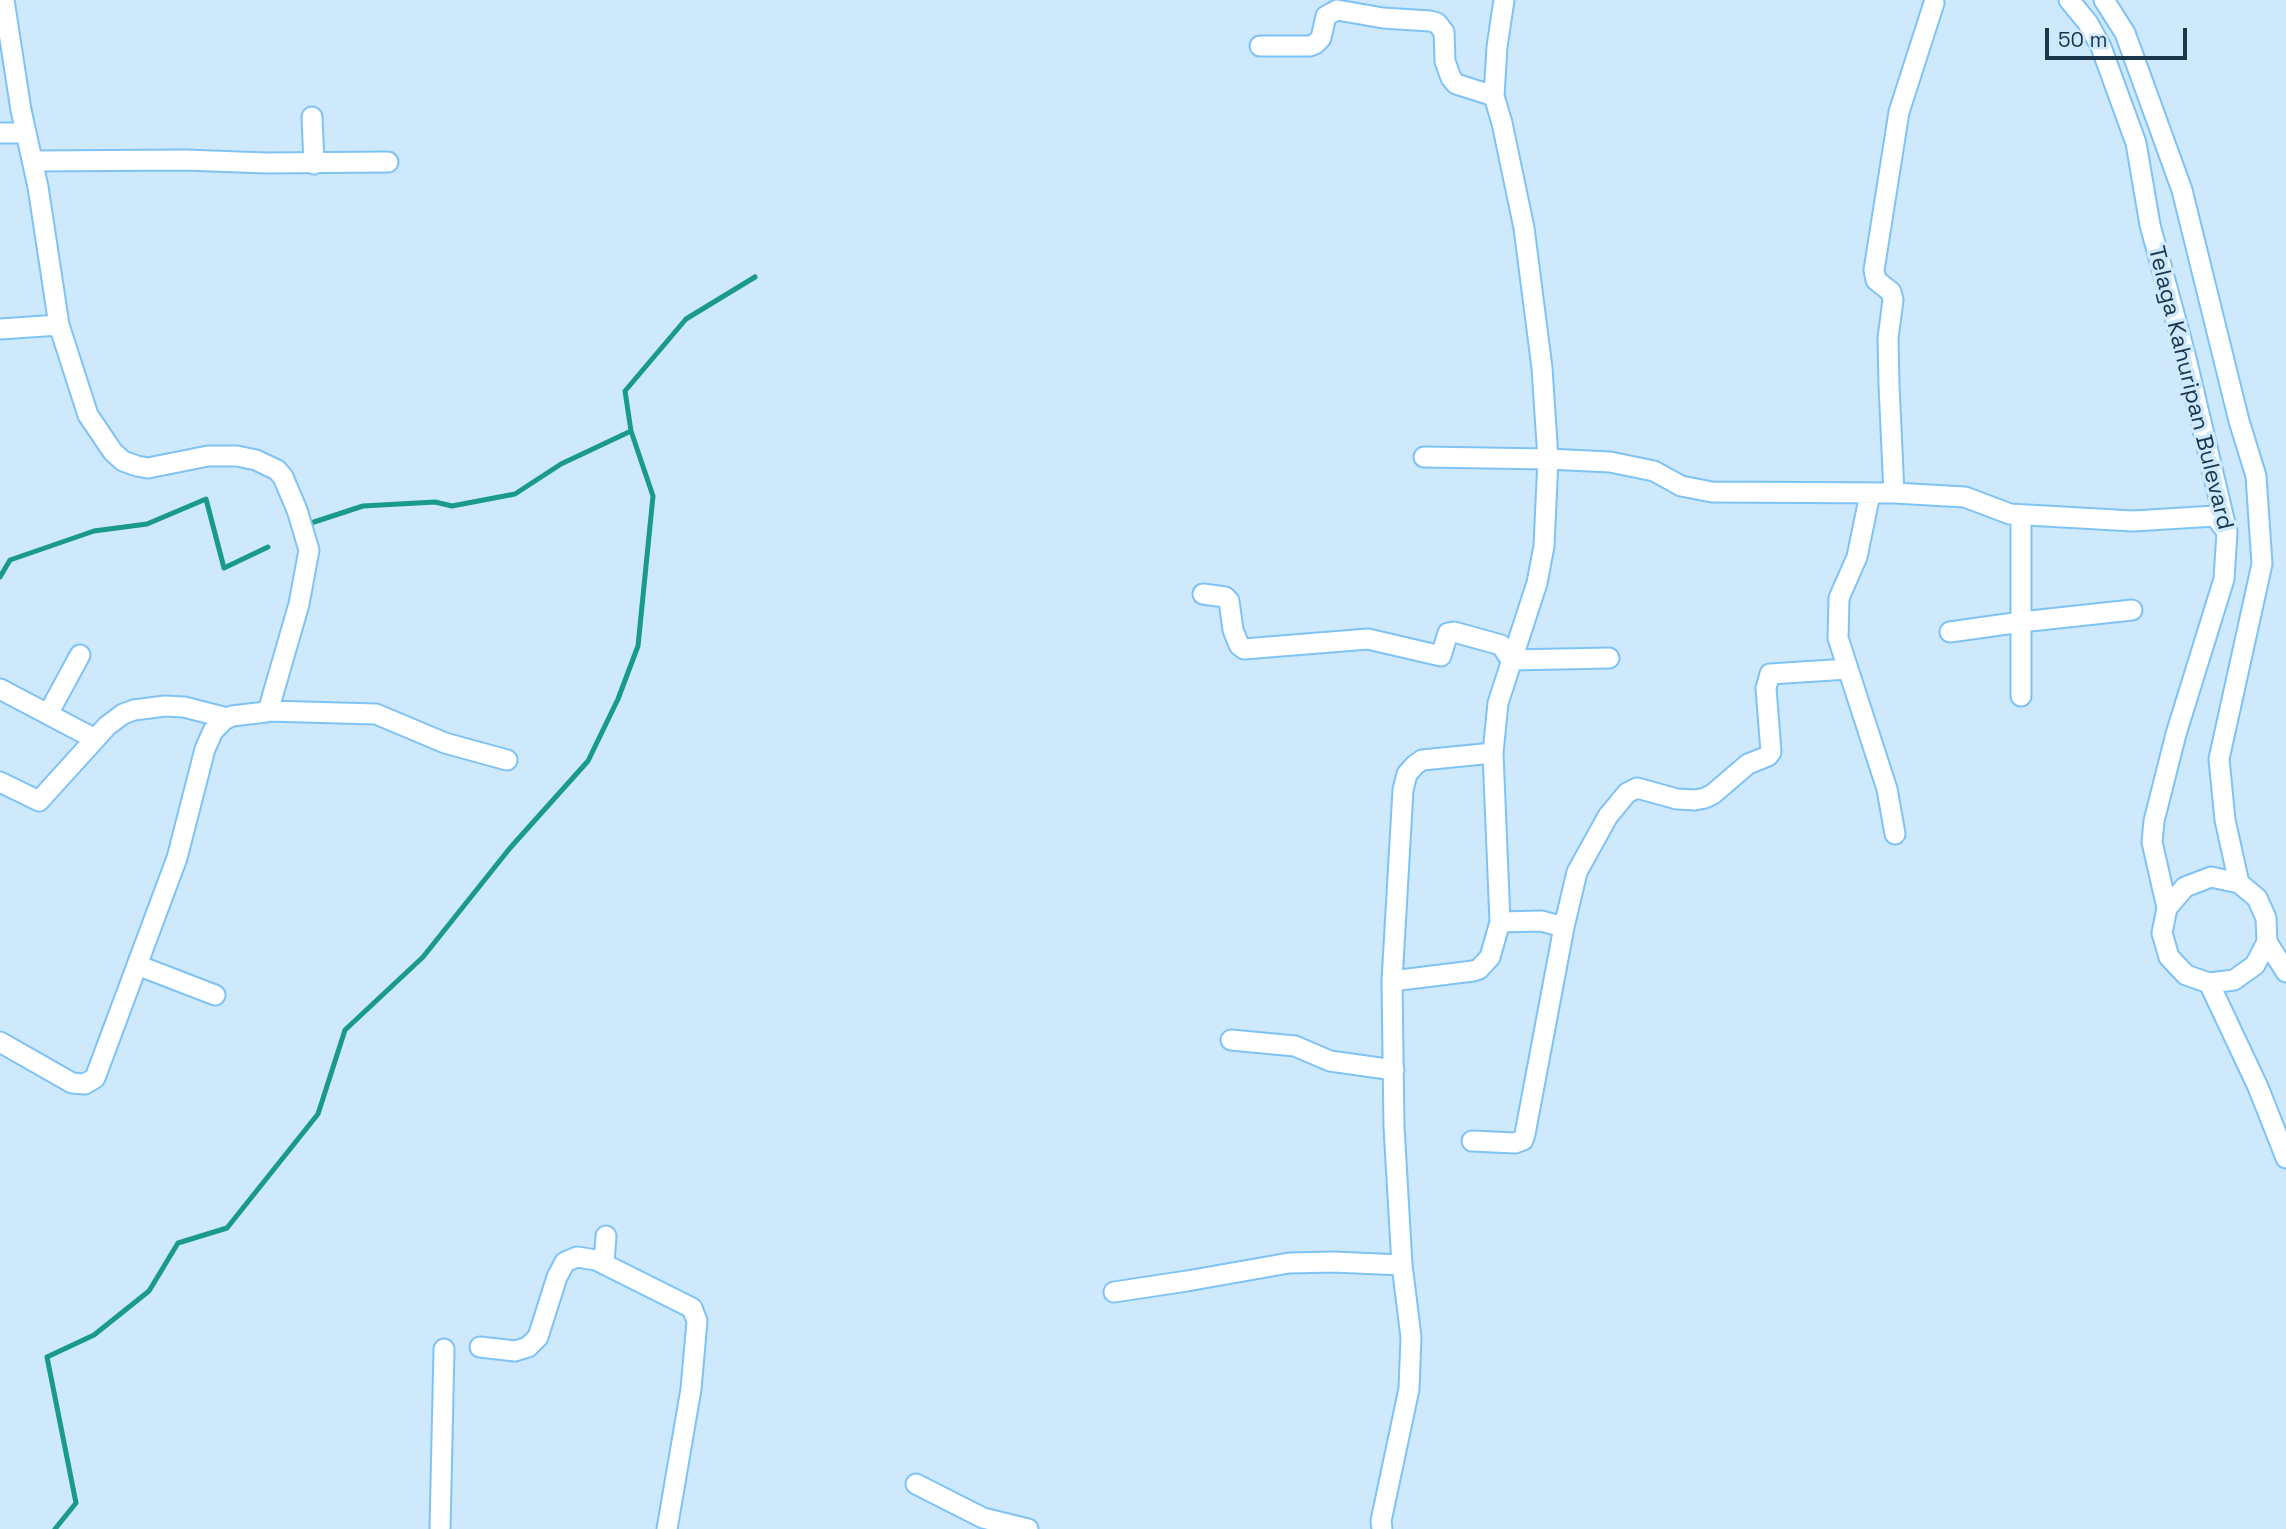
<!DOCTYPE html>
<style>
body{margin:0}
#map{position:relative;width:2286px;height:1529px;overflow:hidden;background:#cee8fc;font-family:"Space Grotesk",sans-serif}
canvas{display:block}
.scale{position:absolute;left:2045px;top:28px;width:142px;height:32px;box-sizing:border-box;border:4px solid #1a364a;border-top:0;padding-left:9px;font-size:21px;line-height:24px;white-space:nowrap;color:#1a364a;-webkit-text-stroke:5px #cee8fc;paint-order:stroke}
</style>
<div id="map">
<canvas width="2286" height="1529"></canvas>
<div class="scale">50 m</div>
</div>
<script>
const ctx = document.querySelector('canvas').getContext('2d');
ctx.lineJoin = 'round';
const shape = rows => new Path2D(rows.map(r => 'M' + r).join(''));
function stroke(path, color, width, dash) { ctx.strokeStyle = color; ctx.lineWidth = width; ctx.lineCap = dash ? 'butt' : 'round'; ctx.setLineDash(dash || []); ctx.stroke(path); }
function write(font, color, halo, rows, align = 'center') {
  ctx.font = font + ' "Space Grotesk",sans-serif'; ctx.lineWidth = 7; ctx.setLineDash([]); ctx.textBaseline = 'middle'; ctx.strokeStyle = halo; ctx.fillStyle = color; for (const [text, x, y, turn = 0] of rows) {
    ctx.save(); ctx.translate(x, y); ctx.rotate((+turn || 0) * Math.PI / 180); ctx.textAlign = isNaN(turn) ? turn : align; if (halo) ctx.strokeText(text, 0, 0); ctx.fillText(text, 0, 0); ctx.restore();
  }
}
stroke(shape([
 [311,523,363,506,435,502,452,506,515,494,561,464,631,431],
 [0,577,10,560,94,531,147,524,206,499,224,568,268,547],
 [55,1529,76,1503,47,1357,94,1335,149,1291,178,1243,227,1228,318,1114,345,1030,423,957,510,848,588,761,618,699,638,646,653,496,631,431,625,391,686,319,755,277]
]), '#199a8a', 5);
const minor = shape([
 [2069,0,2088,23,2101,47,2136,143,2150,225,2185,354,2227,532,2224,579,2176,734,2154,821,2152,842,2167,908,2162,933,2169,957,2186,975,2209,983,2234,980,2255,965,2267,942,2266,918,2257,898,2239,883,2211,877,2185,887,2167,908],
 [2104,0,2125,33,2182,190,2239,421,2256,476,2262,564,2219,759,2225,820,2239,883],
 [1260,46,1310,46,1315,44,1321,38,1326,16,1337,10,1383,18,1430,21,1437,23,1444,32,1445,61,1451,78,1456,84,1494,96],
 [312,117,314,164],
 [0,133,25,133],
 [33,161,185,160,267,163,388,162],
 [0,329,59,325],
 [1424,457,1548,459,1610,462,1654,471,1681,486,1712,492,1894,493,1965,497,2010,514,2133,521,2215,516,2227,532],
 [1894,493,1889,385,1888,338,1893,300,1891,292,1876,280,1874,270,1899,112,1934,3],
 [1870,494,1857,557,1839,598,1838,638,1887,789,1895,834],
 [1203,594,1225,597,1229,601,1233,630,1239,645,1244,649,1368,639,1441,656,1448,633,1454,632,1501,645,1511,660,1609,658],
 [1950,632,2021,622,2132,610],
 [0,689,95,739],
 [2021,696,2021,515],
 [268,711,376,714,445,743,507,760],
 [48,714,80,655],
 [0,782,39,801,107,726,123,714,134,710,165,706,184,707,227,718],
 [1500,922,1541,921,1564,927],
 [2267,942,2286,972],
 [137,965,215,995],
 [1392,981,1473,971,1479,969,1490,957,1500,922,1493,753],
 [2209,983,2258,1087,2286,1158],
 [1231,1040,1295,1046,1330,1061,1394,1070],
 [0,1042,72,1083,85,1084,95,1078,177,858,205,749,213,731,224,720,232,716,266,712,269,708,299,604,309,550,297,510,283,477,277,470,256,460,237,456,208,456,148,468,137,466,123,461,113,452,88,415,59,325,38,187,21,110,4,0],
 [1472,1141,1515,1143,1523,1140,1525,1134,1564,927,1577,872,1608,816,1627,793,1637,788,1677,799,1695,800,1705,798,1713,794,1748,764,1768,756,1771,752,1766,688,1770,674,1848,669],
 [604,1263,606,1236],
 [1114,1292,1187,1281,1289,1263,1333,1262,1402,1265],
 [480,1347,515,1351,528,1347,538,1337,557,1277,565,1262,577,1257,596,1260,692,1308,697,1321,691,1389,667,1529],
 [916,1484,983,1518,1028,1529],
 [440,1529,444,1349],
 [1382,1529,1381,1521,1409,1389,1411,1337,1402,1265,1394,1127,1392,981,1403,790,1407,774,1415,765,1422,760,1493,753,1498,703,1537,583,1544,546,1548,459,1542,368,1524,228,1502,123,1494,96,1497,47,1504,0]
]);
stroke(minor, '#7fc3f4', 23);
stroke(minor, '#fff', 19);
write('23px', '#1a364a', '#cee8fc', [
 ["Telaga Kahuripan Bulevard",2190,388,76]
]);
</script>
